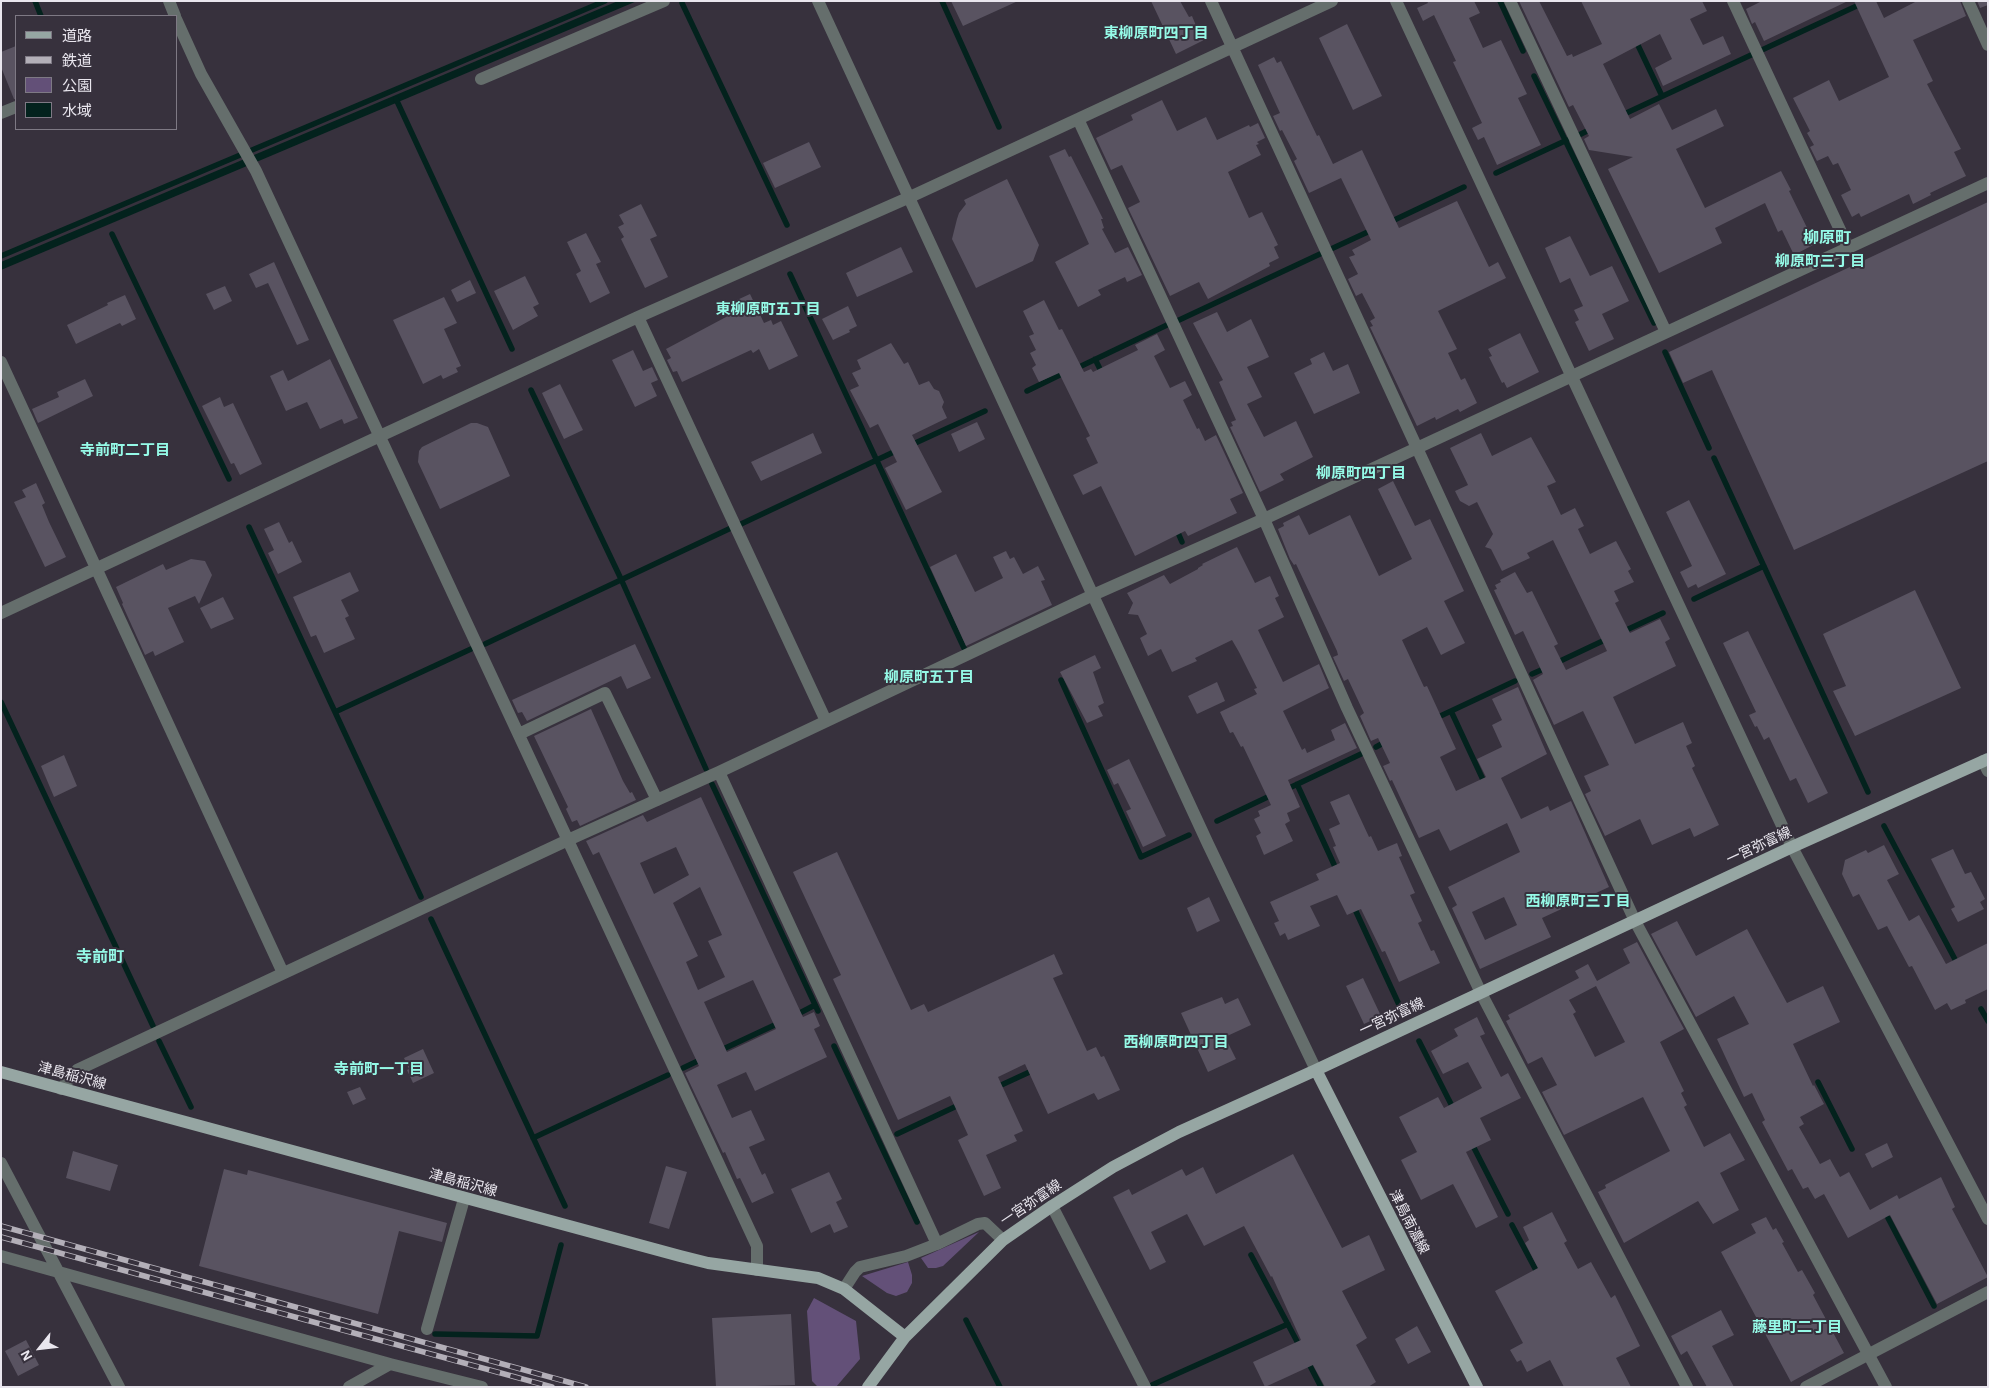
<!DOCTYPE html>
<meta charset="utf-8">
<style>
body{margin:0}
#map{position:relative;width:1989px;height:1388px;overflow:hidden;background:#37313d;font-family:"Alegreya Sans","Noto Sans JP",sans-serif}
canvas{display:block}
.frame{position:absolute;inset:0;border:2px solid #e9e6ee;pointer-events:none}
.legend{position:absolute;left:15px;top:15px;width:162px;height:115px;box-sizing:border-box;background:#37313d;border:1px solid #7e7984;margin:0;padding:6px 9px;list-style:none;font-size:15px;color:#e9e6ee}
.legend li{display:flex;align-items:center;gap:10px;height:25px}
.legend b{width:25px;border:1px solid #7e7984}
.north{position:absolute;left:15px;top:1323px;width:50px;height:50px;-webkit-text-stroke:4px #37313d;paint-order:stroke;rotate:241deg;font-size:14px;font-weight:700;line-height:20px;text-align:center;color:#e9e6ee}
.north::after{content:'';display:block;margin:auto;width:18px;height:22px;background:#e9e6ee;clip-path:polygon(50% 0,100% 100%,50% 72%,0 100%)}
</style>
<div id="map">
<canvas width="1989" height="1388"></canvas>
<div class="frame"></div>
<ul class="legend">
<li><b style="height:6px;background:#96a6a3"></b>道路</li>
<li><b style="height:6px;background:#b3afb8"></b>鉄道</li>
<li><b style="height:14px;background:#635078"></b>公園</li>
<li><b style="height:14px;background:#03221d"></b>水域</li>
</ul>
<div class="north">N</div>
</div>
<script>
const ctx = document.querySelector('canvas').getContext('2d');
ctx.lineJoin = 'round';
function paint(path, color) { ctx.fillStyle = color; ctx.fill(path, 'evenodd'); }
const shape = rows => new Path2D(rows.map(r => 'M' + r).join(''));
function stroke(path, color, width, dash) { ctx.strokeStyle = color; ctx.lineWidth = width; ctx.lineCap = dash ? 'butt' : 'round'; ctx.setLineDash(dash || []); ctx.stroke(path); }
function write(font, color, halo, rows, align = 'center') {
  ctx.font = font + ' "Alegreya Sans","Noto Sans JP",sans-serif'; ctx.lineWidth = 4; ctx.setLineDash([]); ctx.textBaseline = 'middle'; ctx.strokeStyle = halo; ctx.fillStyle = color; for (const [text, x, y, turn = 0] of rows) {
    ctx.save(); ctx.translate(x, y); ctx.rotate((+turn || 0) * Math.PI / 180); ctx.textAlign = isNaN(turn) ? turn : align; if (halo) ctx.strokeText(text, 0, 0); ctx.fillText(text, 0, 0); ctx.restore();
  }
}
paint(shape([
 [979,1232,943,1266,936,1268,928,1268,921,1258],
 [908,1262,912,1275,912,1283,907,1292,896,1296,887,1293,862,1276],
 [814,1298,856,1321,860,1359,836,1387,818,1387,812,1381,807,1311]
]), '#635078');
paint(shape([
 [618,1,637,1,1,270,1,262]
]), '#03221d');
stroke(shape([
 [35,1,41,16],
 [942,1,999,127],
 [1500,1,1523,51],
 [682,3,787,225],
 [1635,39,1662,96],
 [1534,76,1654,323],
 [396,99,512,349],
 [1622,115,1863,3],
 [1577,136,1593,128],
 [1496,173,1567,140],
 [1390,222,1464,187],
 [112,234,229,479],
 [1331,249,1372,230],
 [1,256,605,1],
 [790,274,964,648],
 [1177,321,1320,254],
 [1665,352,1709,448],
 [1095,359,1103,375],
 [1075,369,1167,325],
 [531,390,621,579,706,769],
 [1027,391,1066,372],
 [911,445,985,411],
 [1714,458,1868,792],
 [741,524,898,450],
 [249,527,421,897],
 [1176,528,1182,542],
 [1694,599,1764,566],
 [1622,632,1663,613],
 [485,644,731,528],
 [1556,663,1609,638],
 [1532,674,1548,667],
 [1061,680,1141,857,1189,835],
 [1,702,153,1026],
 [1451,711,1485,784],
 [335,712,471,649],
 [1434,719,1515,681],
 [1376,747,1387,741],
 [712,784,818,1011],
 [1297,784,1337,871],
 [1285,790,1361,754],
 [1217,821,1274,794],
 [1884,826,1958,965],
 [1353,905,1401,1009],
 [431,919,565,1206],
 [1981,1009,1988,1021],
 [794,1016,815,1005],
 [159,1041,191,1107],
 [1419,1041,1454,1110],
 [834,1046,917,1222],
 [719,1051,781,1022],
 [683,1068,702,1059],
 [1818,1082,1852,1149],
 [997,1087,1036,1069],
 [897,1134,961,1104],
 [533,1138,668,1075],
 [1471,1142,1508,1214],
 [1888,1218,1934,1306],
 [1512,1225,1539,1276],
 [1251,1255,1300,1347],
 [966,1320,1000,1387],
 [435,1334,537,1336,561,1245],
 [1307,1360,1321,1387],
 [1152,1385,1288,1324]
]), '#03221d', 5.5);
paint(shape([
 [951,1,1018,1,963,26],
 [1151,1,1180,1,1189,17,1192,16,1197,28,1201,26,1208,38,1176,54],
 [1427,1,1474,1,1480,13,1469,18,1483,48,1501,40,1527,94,1518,98,1541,145,1497,165,1484,137,1478,140,1472,128,1482,123,1453,62,1456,61,1434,15,1423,21,1417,8,1428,3],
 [1519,1,1539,1,1567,56,1572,54,1573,57,1602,44,1581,1,1702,1,1707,11,1690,19,1703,45,1723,36,1731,54,1663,86,1655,68,1672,59,1660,34,1603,64,1630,119,1659,104,1672,130,1716,109,1724,126,1676,149,1705,208,1781,171,1791,190,1789,191,1815,244,1794,255,1782,230,1778,232,1765,203,1715,228,1722,243,1659,273,1608,169,1633,157,1589,150,1584,139,1589,136,1573,105,1569,107],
 [1762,1,1848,1,1764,41,1755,22,1752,24,1746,9],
 [1854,1,1876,1,1884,18,1917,1,1960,1,1966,16,1913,40,1933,81,1927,84,1961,149,1954,152,1966,176,1930,193,1931,195,1913,204,1909,194,1861,217,1859,213,1852,217,1841,195,1851,190,1838,163,1833,165,1828,156,1817,161,1810,147,1814,145,1807,133,1810,131,1793,98,1829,80,1839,101,1889,77],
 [1977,1,1988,1,1988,5,1980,8],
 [1347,24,1382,96,1353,110,1319,38],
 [16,46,16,99,14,99,1,67,1,52],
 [1274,57,1277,63,1281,61,1317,136,1319,135,1333,164,1362,150,1399,228,1457,201,1489,267,1498,262,1506,278,1438,311,1457,349,1448,353,1461,380,1465,378,1477,403,1460,412,1458,409,1436,420,1435,417,1417,426,1370,327,1373,326,1370,321,1375,318,1362,293,1356,296,1348,279,1358,274,1349,257,1355,255,1352,250,1371,240,1341,178,1309,193,1294,161,1297,159,1282,130,1280,131,1273,116,1280,113,1258,65],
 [1162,100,1177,131,1206,117,1217,140,1249,125,1250,127,1258,123,1265,138,1257,142,1259,144,1256,145,1261,155,1228,172,1249,218,1262,212,1278,245,1274,247,1279,258,1269,263,1270,266,1208,299,1199,282,1170,296,1128,208,1140,202,1122,165,1111,170,1096,138,1133,120,1131,115],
 [809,142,821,167,775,188,763,163],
 [1065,149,1069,157,1071,156,1092,197,1103,219,1101,219,1104,228,1102,229,1115,253,1128,247,1142,275,1127,282,1125,277,1098,290,1101,295,1078,307,1055,262,1089,244,1049,156],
 [1007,179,1039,245,1033,261,976,288,952,239,957,219,959,213,966,204,964,200],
 [1988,202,1988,461,1794,550,1712,370,1683,383,1669,352],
 [641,204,657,236,650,239,668,277,645,288,621,239,624,237,618,227,624,224,619,215],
 [586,233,601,262,596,264,610,293,590,303,576,274,581,271,567,242],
 [1570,236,1590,276,1612,266,1629,301,1602,314,1614,339,1589,351,1575,322,1579,320,1574,310,1583,306,1570,278,1560,283,1545,248],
 [901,247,913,272,857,297,846,273],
 [274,262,309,340,297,345,268,283,256,288,249,274],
 [525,276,539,304,533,307,538,316,513,330,494,291],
 [470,280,476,293,457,302,451,290],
 [225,286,232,301,214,310,206,294],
 [750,294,764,323,771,320,773,325,781,321,798,356,769,370,759,349,753,353,751,350,682,382,677,371,673,372,667,360,671,358,666,349,741,309,737,300],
 [125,295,136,319,122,326,120,323,76,344,67,325,108,305,107,303],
 [444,297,457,323,444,329,461,366,456,368,458,372,443,379,441,375,423,384,393,320],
 [1044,300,1059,330,1062,329,1084,372,1091,369,1093,372,1138,350,1135,345,1157,334,1165,350,1154,356,1170,388,1185,381,1192,395,1183,400,1197,429,1199,428,1205,441,1216,435,1243,493,1230,499,1237,513,1188,536,1185,531,1135,556,1101,486,1083,495,1073,475,1098,463,1086,438,1090,436,1059,373,1039,382,1032,368,1036,365,1030,353,1036,350,1029,336,1034,334,1023,311],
 [848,306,857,326,849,330,850,332,833,340,822,319],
 [1217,312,1227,332,1251,319,1269,357,1247,367,1262,397,1247,404,1264,437,1296,421,1313,457,1280,474,1284,480,1260,492,1230,427,1233,426,1231,422,1236,420,1219,382,1223,380,1193,323],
 [1520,333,1539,372,1507,388,1504,382,1502,383,1489,357,1492,356,1488,349],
 [891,343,904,364,908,362,919,385,929,381,934,389,939,391,944,402,942,407,947,418,912,435,942,492,906,510,885,468,897,462,878,424,870,428,850,390,859,386,852,373,861,369,857,360],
 [633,350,643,371,652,367,658,380,651,383,657,396,635,407,612,360],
 [1324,352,1333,371,1348,364,1360,393,1314,414,1294,373,1312,364,1310,359],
 [330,359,358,418,344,424,342,419,320,429,307,402,286,411,270,376,283,370,288,381],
 [85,379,93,396,38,423,32,409,59,397,57,392],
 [560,384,583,430,564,439,542,393],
 [220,397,224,407,233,403,262,464,240,475,234,463,231,464,202,406],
 [977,422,985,439,959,452,951,434],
 [471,423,477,423,488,427,510,476,440,509,418,462,419,451,422,447],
 [813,433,822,453,761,481,751,462],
 [1481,433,1492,456,1531,437,1556,482,1547,486,1561,515,1575,508,1584,526,1578,529,1590,554,1616,541,1631,569,1628,571,1634,582,1614,591,1619,601,1615,603,1630,633,1660,619,1670,639,1665,642,1676,666,1613,697,1635,744,1683,722,1692,743,1686,746,1695,766,1692,768,1719,825,1694,837,1690,828,1652,845,1640,819,1605,836,1585,794,1591,791,1584,776,1609,765,1583,711,1554,725,1533,680,1543,674,1523,631,1515,635,1494,590,1497,589,1495,585,1501,582,1500,580,1515,572,1527,593,1532,591,1558,644,1554,646,1566,670,1607,651,1553,540,1527,553,1530,558,1502,571,1491,549,1485,547,1493,534,1477,502,1469,506,1460,501,1455,491,1468,485,1450,448],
 [1393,481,1415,526,1430,519,1464,591,1444,601,1465,643,1441,655,1427,627,1402,640,1424,687,1427,686,1456,749,1440,757,1456,791,1486,777,1477,759,1502,747,1492,725,1502,720,1492,699,1518,687,1547,754,1501,778,1521,819,1548,806,1550,811,1571,801,1609,887,1542,918,1551,937,1480,969,1452,908,1457,905,1448,887,1520,852,1507,823,1450,851,1439,829,1419,838,1392,780,1390,781,1383,766,1390,763,1378,738,1371,741,1360,716,1364,713,1348,679,1344,681,1333,657,1338,655,1337,651,1296,564,1294,565,1290,559,1278,529,1284,526,1283,523,1299,515,1309,535,1350,515,1379,576,1412,559,1378,489],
 [1504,897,1517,925,1485,940,1472,912],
 [36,483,45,503,42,505,49,522,66,557,45,567,14,502,26,497,22,490],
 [1689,500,1726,574,1698,588,1696,584,1688,588,1680,572,1692,566,1666,512],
 [279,522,289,543,292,541,302,562,278,574,268,553,274,550,264,529],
 [1237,547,1255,583,1270,576,1279,596,1275,598,1284,617,1258,630,1283,682,1319,664,1329,688,1283,711,1302,750,1305,748,1307,753,1335,740,1331,730,1345,723,1357,748,1288,780,1300,807,1287,813,1290,821,1285,824,1293,841,1264,855,1256,836,1261,833,1254,819,1260,816,1258,811,1271,805,1243,746,1241,747,1233,732,1230,733,1220,712,1257,694,1254,689,1257,688,1239,652,1232,640,1195,658,1197,661,1172,672,1161,649,1148,656,1140,638,1147,634,1138,615,1128,614,1133,603,1127,593,1164,575,1170,584,1198,569,1198,568,1203,565,1202,564],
 [1006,551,1010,559,1014,557,1023,574,1038,566,1045,580,1041,581,1052,605,966,646,930,567,956,554,975,592,1003,578,993,557],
 [191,559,205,561,212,575,199,604,195,596,168,608,184,642,155,656,153,651,145,655,122,604,123,603,116,587,163,564,166,570],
 [350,572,359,591,341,600,349,616,345,618,355,639,324,653,316,635,311,637,293,597],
 [1915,590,1961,688,1855,736,1833,691,1846,686,1823,634],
 [223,597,234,619,211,629,200,608],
 [1748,631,1828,793,1808,803,1796,778,1790,781,1769,737,1764,740,1757,726,1755,727,1749,715,1756,712,1723,643],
 [635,644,651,678,627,689,621,676,527,721,522,712,518,713,512,700],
 [1095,655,1101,668,1093,672,1104,703,1098,706,1103,716,1087,723,1060,672],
 [1217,682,1225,701,1197,714,1188,696],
 [591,709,623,781,630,793,632,792,636,800,580,826,577,820,572,822,566,809,568,807,534,736],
 [64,755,77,786,54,797,41,766],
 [1129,759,1166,836,1143,847,1126,811,1131,809,1118,783,1114,785,1107,770],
 [1349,794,1369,837,1371,836,1378,851,1397,843,1402,856,1399,857,1415,893,1410,895,1422,921,1418,923,1431,951,1434,950,1440,963,1399,982,1385,951,1382,952,1361,909,1347,915,1337,895,1310,906,1320,926,1288,940,1285,933,1280,936,1274,923,1279,921,1270,902,1319,880,1316,874,1340,863,1333,847,1336,846,1329,829,1340,824,1330,802],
 [701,797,803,1017,814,1012,820,1026,814,1029,827,1057,755,1091,746,1072,717,1085,732,1118,751,1110,765,1140,749,1147,762,1175,765,1173,774,1193,752,1203,740,1178,737,1179,725,1152,723,1153,685,1073,699,1066,599,852,593,855,586,841,643,815,647,822],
 [676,847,689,875,654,894,640,863],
 [700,887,722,935,708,941,725,977,698,990,686,962,698,956,673,903],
 [753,980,776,1029,727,1052,704,1002],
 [1884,845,1899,874,1887,880,1909,921,1919,915,1946,964,1988,943,1988,989,1965,1000,1966,1003,1951,1010,1947,1003,1935,1010,1912,966,1909,967,1887,926,1878,930,1859,894,1853,897,1842,874,1845,860,1866,850,1868,853],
 [1953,849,1965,874,1971,872,1985,899,1980,902,1984,909,1958,922,1951,909,1955,907,1931,859],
 [837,852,911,1010,924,1004,928,1012,1054,954,1063,974,1053,978,1087,1051,1096,1047,1101,1057,1104,1056,1120,1090,1098,1100,1094,1093,1048,1114,1025,1064,998,1077,1023,1131,1014,1135,1017,1141,986,1155,1001,1188,984,1196,958,1140,968,1135,950,1096,898,1120,833,979,841,975,793,872],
 [1209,897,1220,921,1197,932,1187,908],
 [1677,921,1696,956,1747,929,1787,1003,1823,986,1840,1022,1793,1044,1813,1086,1814,1085,1824,1104,1800,1117,1804,1124,1799,1127,1820,1164,1830,1159,1840,1177,1849,1172,1870,1210,1897,1195,1899,1199,1941,1177,1955,1207,1952,1209,1988,1277,1937,1304,1890,1215,1848,1238,1824,1194,1815,1199,1808,1187,1803,1189,1792,1169,1788,1171,1762,1122,1765,1120,1752,1093,1744,1097,1717,1039,1749,1024,1734,996,1696,1017,1651,934],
 [1637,942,1684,1029,1660,1042,1684,1091,1681,1093,1687,1105,1684,1107,1704,1147,1730,1133,1745,1160,1720,1173,1739,1210,1713,1224,1698,1201,1624,1243,1598,1192,1606,1188,1605,1185,1670,1151,1643,1097,1564,1135,1542,1092,1557,1085,1542,1057,1528,1064,1506,1021,1510,1019,1508,1015,1579,978,1575,971,1588,964,1597,981,1630,963,1623,949],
 [1596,986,1625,1042,1595,1057,1573,1014,1576,1012,1569,1000],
 [1363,978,1381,1016,1364,1024,1346,986],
 [1222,997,1225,1004,1238,998,1251,1025,1225,1037,1236,1059,1208,1072,1181,1013],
 [1477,1017,1485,1034,1480,1036,1501,1077,1508,1073,1521,1098,1480,1118,1491,1140,1466,1152,1498,1217,1476,1228,1453,1184,1421,1200,1401,1160,1417,1152,1399,1117,1438,1097,1444,1108,1482,1088,1468,1062,1443,1074,1431,1051,1458,1036,1454,1029],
 [423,1049,434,1073,413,1083,407,1070,409,1069,404,1058],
 [360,1087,366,1099,353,1105,347,1092],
 [1887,1143,1893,1157,1872,1168,1865,1154],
 [73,1151,118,1165,110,1191,66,1178],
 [1293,1154,1342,1248,1369,1235,1385,1270,1342,1291,1367,1338,1356,1345,1376,1382,1368,1387,1325,1387,1313,1365,1265,1387,1253,1362,1301,1340,1272,1276,1271,1277,1244,1226,1204,1246,1187,1214,1151,1232,1166,1262,1150,1270,1113,1197,1129,1189,1132,1195,1182,1169,1186,1176,1203,1167,1216,1194],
 [666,1166,687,1172,669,1229,649,1223],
 [224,1169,247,1175,248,1170,447,1223,442,1242,399,1231,378,1314,199,1266],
 [829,1172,842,1199,836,1202,848,1227,834,1233,830,1224,811,1233,791,1189],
 [1552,1212,1567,1241,1564,1243,1578,1269,1591,1262,1611,1298,1615,1295,1640,1346,1616,1358,1631,1387,1564,1387,1550,1360,1527,1372,1521,1360,1517,1362,1510,1350,1523,1343,1495,1291,1538,1268,1525,1243,1529,1240,1523,1227],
 [1766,1217,1773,1230,1776,1228,1784,1242,1782,1243,1798,1272,1802,1270,1815,1293,1813,1295,1844,1353,1791,1382,1721,1252,1756,1233,1751,1224],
 [1721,1310,1734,1335,1712,1346,1734,1387,1707,1387,1687,1351,1681,1355,1671,1336],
 [791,1314,795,1385,716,1387,712,1318],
 [1417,1326,1431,1352,1408,1364,1395,1339],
 [26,1340,39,1365,18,1376,5,1351]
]), '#595361');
stroke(shape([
 [169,1,175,16],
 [818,1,1208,844,1316,1070],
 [1211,1,1635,921,1886,1387],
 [1396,1,1792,847,1988,1219],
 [1510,1,1666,332],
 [1733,1,1848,247],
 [1968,1,1988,45],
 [176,19,201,74,256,171,757,1246,757,1270],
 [481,79,664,1],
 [1,113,16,107],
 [1078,119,1264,519,1347,708,1481,993,1687,1387],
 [638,317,826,721],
 [1,362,283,973],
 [1,613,380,436,638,317,910,197,1332,1],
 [519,734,605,693,657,800],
 [1983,761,1988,771],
 [719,772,937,1244],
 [61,1089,77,1070,568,840,719,772,1093,595,1264,519,1988,183],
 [1,1163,119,1387],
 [1052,1206,1145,1387],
 [1,1256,390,1364,482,1387],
 [844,1289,855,1272,860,1267,906,1256,937,1244,978,1224,985,1223,1003,1240],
 [427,1329,464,1199],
 [349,1387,390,1364],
 [1806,1387,1988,1292]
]), '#656e6c', 12);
stroke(shape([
 [1316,1070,1477,1387],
 [1,1072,680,1256,708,1263,818,1278,844,1289,905,1337],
 [868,1387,905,1337,1003,1240,1052,1206,1113,1167,1179,1132,1316,1070,1792,847,1988,759]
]), '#96a6a3', 12);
const rail = shape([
 [1,1226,586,1387],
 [1,1237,552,1387]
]);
stroke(rail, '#b3afb8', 5.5);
stroke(rail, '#37313d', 4, [11]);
write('14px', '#e9e6ee', '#37313d', [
 ["一宮弥富線",1759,846,-25],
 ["一宮弥富線",1392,1017,-25],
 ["津島稲沢線",72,1076,15],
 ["津島稲沢線",463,1183,15],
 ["一宮弥富線",1031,1203,-34],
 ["津島南濃線",1409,1222,63]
]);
write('bold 15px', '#95fae7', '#37313d', [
 ["東柳原町四丁目",1156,33],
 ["柳原町三丁目",1820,261],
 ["東柳原町五丁目",768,309],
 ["寺前町二丁目",125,450],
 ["柳原町四丁目",1361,473],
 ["柳原町五丁目",929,677],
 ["西柳原町三丁目",1578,901],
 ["西柳原町四丁目",1176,1042],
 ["寺前町一丁目",379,1069],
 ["藤里町二丁目",1797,1327]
]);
write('bold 16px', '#95fae7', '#37313d', [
 ["柳原町",1827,238],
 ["寺前町",100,957]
]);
</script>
